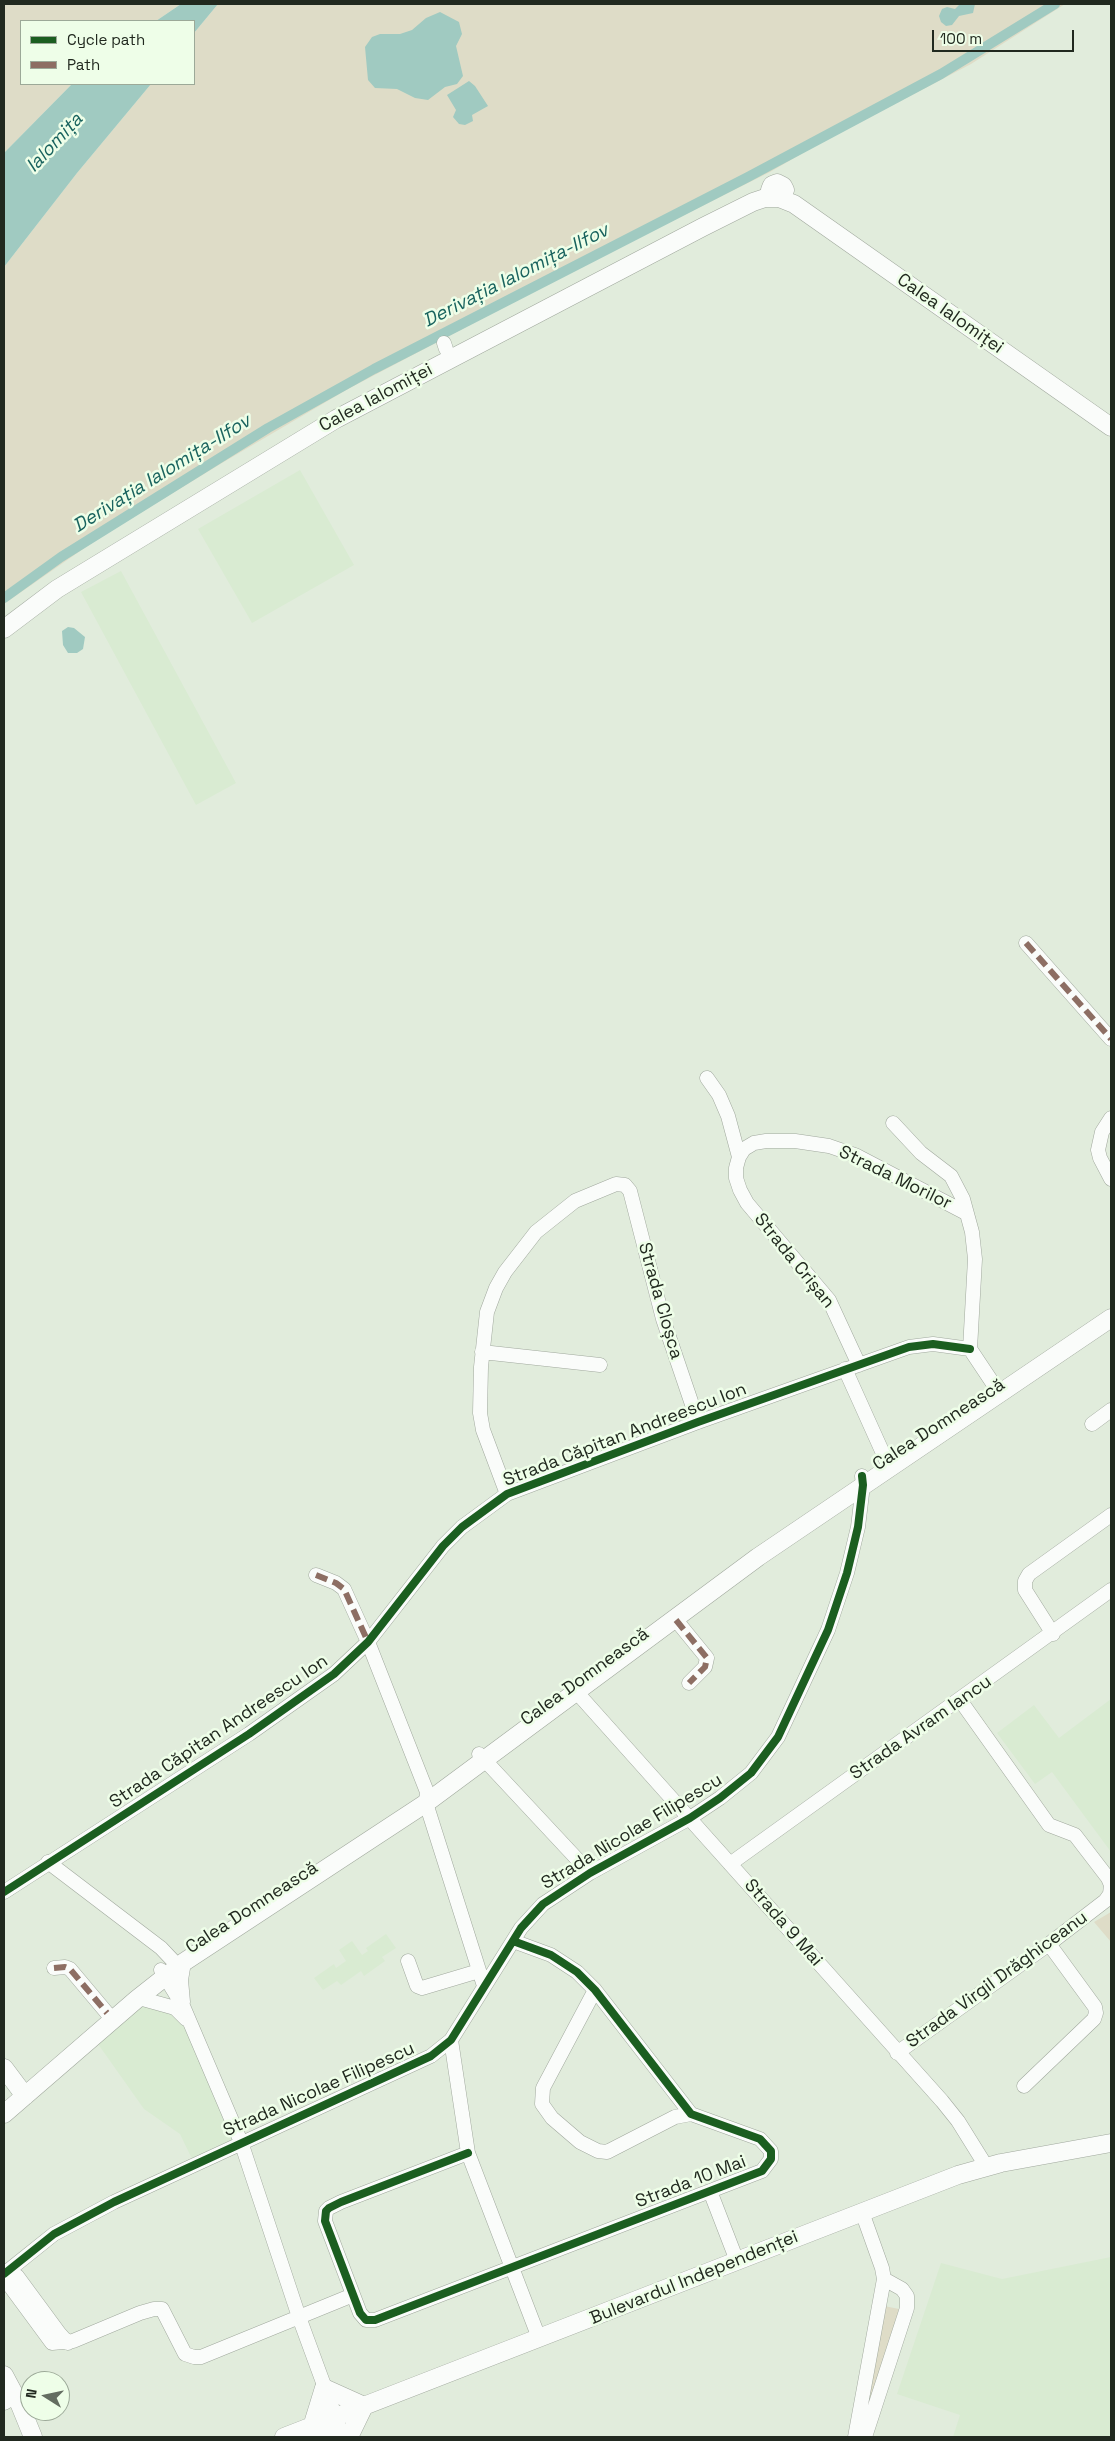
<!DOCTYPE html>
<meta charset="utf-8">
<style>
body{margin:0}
#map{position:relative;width:1115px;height:2441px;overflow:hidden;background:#e1ecdc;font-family:"Space Grotesk",sans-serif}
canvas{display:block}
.frame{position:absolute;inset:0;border:5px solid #21291f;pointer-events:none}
.legend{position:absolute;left:20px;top:20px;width:175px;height:65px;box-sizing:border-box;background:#eefee8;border:1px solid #9ca998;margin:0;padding:6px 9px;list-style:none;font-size:15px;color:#21291f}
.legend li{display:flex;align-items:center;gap:10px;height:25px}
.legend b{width:25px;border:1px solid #9ca998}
.north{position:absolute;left:20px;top:2371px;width:50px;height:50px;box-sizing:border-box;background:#eefee8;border:1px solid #9ca998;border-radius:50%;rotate:280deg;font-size:14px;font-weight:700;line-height:20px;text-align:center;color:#21291f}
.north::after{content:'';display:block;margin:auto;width:18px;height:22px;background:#646d61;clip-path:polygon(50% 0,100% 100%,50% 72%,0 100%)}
.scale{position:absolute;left:932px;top:30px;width:142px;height:22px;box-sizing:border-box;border:2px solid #21291f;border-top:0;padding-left:6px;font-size:15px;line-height:18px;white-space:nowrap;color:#21291f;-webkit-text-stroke:4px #eefee8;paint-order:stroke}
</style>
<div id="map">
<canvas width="1115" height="2441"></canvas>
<div class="frame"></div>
<ul class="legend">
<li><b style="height:6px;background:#1b5e20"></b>Cycle path</li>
<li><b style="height:6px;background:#8d6e63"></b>Path</li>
</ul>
<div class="north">N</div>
<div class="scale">100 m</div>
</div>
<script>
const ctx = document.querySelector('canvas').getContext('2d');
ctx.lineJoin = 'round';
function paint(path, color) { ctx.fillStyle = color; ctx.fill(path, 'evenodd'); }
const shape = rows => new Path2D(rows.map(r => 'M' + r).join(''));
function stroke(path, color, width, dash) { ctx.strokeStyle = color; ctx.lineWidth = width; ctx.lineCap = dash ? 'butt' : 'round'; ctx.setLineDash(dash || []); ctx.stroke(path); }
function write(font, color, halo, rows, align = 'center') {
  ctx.font = font + ' "Space Grotesk",sans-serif'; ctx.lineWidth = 5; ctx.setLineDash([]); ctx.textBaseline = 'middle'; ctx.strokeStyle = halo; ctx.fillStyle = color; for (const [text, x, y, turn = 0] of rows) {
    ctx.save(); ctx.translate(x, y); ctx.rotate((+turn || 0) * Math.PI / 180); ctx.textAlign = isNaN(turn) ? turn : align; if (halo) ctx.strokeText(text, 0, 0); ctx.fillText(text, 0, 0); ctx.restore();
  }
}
paint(shape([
 [300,470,354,565,252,623,198,529],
 [121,571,236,783,196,805,81,592],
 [1111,1699,1111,1852,1052,1772,1035,1784,997,1733,1034,1705,1059,1738],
 [386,1934,396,1948,382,1957,385,1961,364,1976,361,1971,341,1985,337,1981,323,1990,314,1978,334,1964,336,1968,346,1961,339,1950,352,1941,362,1955,368,1951,366,1948],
 [153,2005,164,2006,183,2024,196,2046,236,2138,192,2159,180,2134,144,2109,98,2044,141,2006],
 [1111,2257,1111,2437,953,2437,960,2415,897,2394,941,2263,1002,2279]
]), '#d9ebd2');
paint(shape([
 [4,4,181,4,156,21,21,21,21,84,72,84,4,153],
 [218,4,1065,4,971,64,815,146,770,172,588,263,348,389,222,463,96,540,4,604,4,267,77,173,151,84,194,84,194,33],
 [1111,1912,1111,1942,1094,1922],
 [884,2306,899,2309,862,2437]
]), '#dedcc7');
paint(shape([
 [181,4,218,4,194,33,194,21,156,21],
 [960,4,975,4,973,13,959,16,952,25,946,26,941,22,939,16,942,9,947,7,955,9],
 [440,12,459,22,462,34,456,46,463,76,457,84,445,87,428,100,415,98,397,89,375,88,368,80,365,47,372,37,380,34,400,34,412,30,426,18],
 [469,81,475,86,488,106,472,115,473,121,465,125,459,124,453,117,456,110,447,95],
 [72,84,151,84,77,173,4,267,4,153],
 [68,627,74,628,85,637,83,649,77,653,68,653,63,645,62,631]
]), '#a0cac1');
stroke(shape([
 [4,598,61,557,268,428,374,369,748,177,941,74,1055,4]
]), '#a0cac1', 10);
const minor = shape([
 [444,343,446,349],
 [1026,943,1111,1039],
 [707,1078,719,1095,728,1116,739,1157],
 [1111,1118,1102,1132,1098,1150,1100,1158,1111,1179],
 [893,1123,921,1153,951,1176,963,1199,972,1232,975,1259,970,1349,1000,1394],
 [482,1352,600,1365],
 [859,1365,829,1300,747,1203,740,1190,736,1178,736,1168,739,1157,744,1149,754,1143,766,1141,795,1141,829,1146,855,1155,966,1213],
 [845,1369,886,1460],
 [1092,1424,1111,1410],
 [507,1494,483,1430,480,1413,481,1367,487,1312,496,1288,505,1272,536,1232,575,1201,616,1184,625,1185,630,1191,663,1319,698,1422],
 [316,1575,336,1583,344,1589,368,1642,427,1792,426,1803,484,1986],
 [676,1620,707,1658,705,1667,689,1683],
 [1053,1634,1025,1590,1025,1581,1029,1574,1111,1515],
 [572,1687,942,2101,958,2121,986,2166],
 [479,1754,590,1873],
 [48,1862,161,1948,178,1966],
 [730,1864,1111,1590],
 [4,1892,249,1734,334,1674,368,1642,443,1546,462,1527,507,1494,698,1422,909,1347,933,1344,970,1349],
 [408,1961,417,1986,422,1988,479,1971],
 [54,1968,65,1967,70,1969,107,2013],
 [161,1970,183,2006,241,2142,299,2317,343,2437],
 [595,1990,543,2088,542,2104,552,2118,580,2142,598,2151,607,2152,675,2117,691,2114],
 [139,1998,175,2008,186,2019],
 [183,2002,181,1980,184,1962],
 [451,2040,468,2153,539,2338],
 [897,2053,1049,1944,1105,1901,1110,1894,1111,1885,1108,1878,1075,1835,1049,1825,960,1700],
 [1024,2086,1094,2019,1096,2013,1095,2007,1049,1944],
 [468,2153,341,2202,329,2208,326,2211,325,2221,360,2313,366,2320,375,2320,762,2171,771,2159,771,2151,760,2139,691,2114,595,1990,577,1972,551,1955,513,1941],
 [710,2191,737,2261],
 [7,2271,10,2286,52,2343,73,2341,140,2313,154,2309,162,2309,185,2354,194,2357,201,2357,353,2295],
 [7,2271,17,2276,59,2333,68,2343],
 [4,2274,54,2234,114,2202,431,2056,451,2040,521,1928,543,1904,590,1873,690,1818,720,1798,751,1773,778,1737,828,1630,847,1573,858,1527,863,1485,862,1476],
 [4,2403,6,2402],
 [855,2437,884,2279,882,2268,862,2212],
 [865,2437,907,2308,907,2296,902,2289,884,2279]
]);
const major = shape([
 [775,198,771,195,770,190,772,185,777,183,783,186,785,190,783,195,779,198],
 [4,629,57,589,336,419,703,227,753,202,765,198,779,198,794,204,1111,427],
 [4,2068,25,2096],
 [4,2114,137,1999,184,1962,426,1803,758,1557,1111,1318],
 [4,2375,20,2405,33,2437],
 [312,2427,324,2388,364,2406],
 [312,2427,331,2437],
 [284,2437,958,2175,1001,2163,1111,2143],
 [349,2437,364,2406]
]);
stroke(minor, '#a0a89d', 15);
stroke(major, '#a0a89d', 19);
stroke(minor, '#fafcfa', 14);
stroke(major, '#fafcfa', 18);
stroke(shape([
 [1026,943,1111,1039],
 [316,1575,336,1583,344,1589,368,1642],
 [676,1620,707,1658,705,1667,689,1683],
 [54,1968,65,1967,70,1969,107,2013]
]), '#8d6e63', 6, [12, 6]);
stroke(shape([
 [4,1892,249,1734,334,1674,368,1642,443,1546,462,1527,507,1494,698,1422,909,1347,933,1344,970,1349],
 [468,2153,341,2202,329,2208,326,2211,325,2221,360,2313,366,2320,375,2320,762,2171,771,2159,771,2151,760,2139,691,2114,595,1990,577,1972,551,1955,513,1941],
 [4,2274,54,2234,114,2202,431,2056,451,2040,521,1928,543,1904,590,1873,690,1818,720,1798,751,1773,778,1737,828,1630,847,1573,858,1527,863,1485,862,1476]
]), '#1b5e20', 8);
write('18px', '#21291f', '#eefee8', [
 ["Calea Ialomiței",950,314,35],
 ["Calea Ialomiței",376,398,-28],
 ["Strada Morilor",895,1178,26],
 ["Strada Crișan",794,1261,51],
 ["Strada Cloșca",660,1301,74],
 ["Calea Domnească",939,1425,-33],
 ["Strada Căpitan Andreescu Ion",625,1435,-21],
 ["Calea Domnească",585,1677,-36],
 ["Strada Avram Iancu",921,1728,-35],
 ["Strada Căpitan Andreescu Ion",219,1732,-34],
 ["Strada Nicolae Filipescu",632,1832,-31],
 ["Calea Domnească",252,1908,-33],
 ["Strada 9 Mai",783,1923,49],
 ["Strada Virgil Drăghiceanu",997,1980,-36],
 ["Strada Nicolae Filipescu",319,2090,-24],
 ["Strada 10 Mai",691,2182,-21],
 ["Bulevardul Independenței",694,2278,-22]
]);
write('italic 19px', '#19635e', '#eefee8', [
 ["Ialomița",55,143,-47],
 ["Derivația Ialomița-Ilfov",516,276,-27],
 ["Derivația Ialomița-Ilfov",162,474,-32]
]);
</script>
